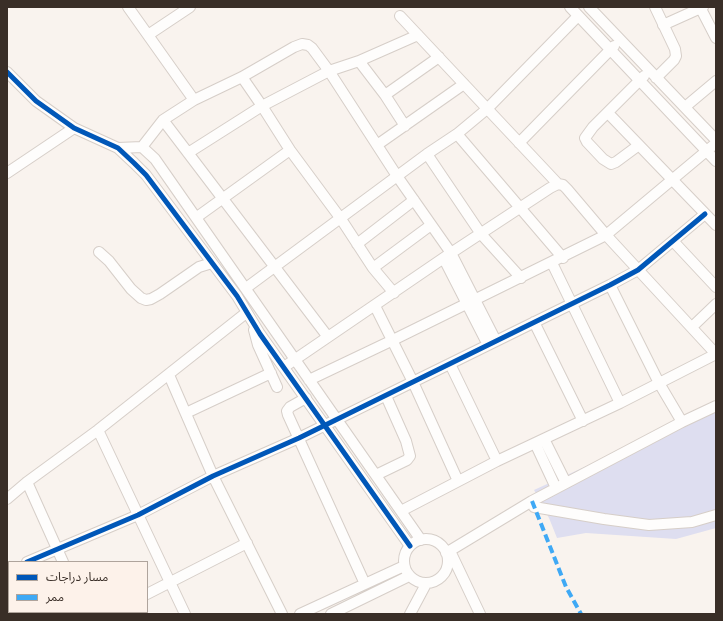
<!DOCTYPE html>
<meta charset="utf-8">
<style>
body{margin:0}
#map{position:relative;width:723px;height:621px;overflow:hidden;background:#f9f3ee;font-family:"IBM Plex Sans","Noto Sans Arabic",sans-serif}
canvas{display:block}
.frame{position:absolute;inset:0;border:8px solid #392e27;pointer-events:none}
.legend{position:absolute;left:8px;top:561px;width:140px;height:52px;box-sizing:border-box;background:#fdf2ea;border:1px solid #afa49c;margin:0;padding:5px 7px;list-style:none;font-size:12px;color:#392e27}
.legend li{display:flex;align-items:center;gap:8px;height:20px}
.legend b{width:20px;border:1px solid #afa49c}
</style>
<div id="map">
<canvas width="723" height="621"></canvas>
<div class="frame"></div>
<ul class="legend">
<li><b style="height:5px;background:#0057b8"></b>مسار دراجات</li>
<li><b style="height:5px;background:#3fa9f5"></b>ممر</li>
</ul>
</div>
<script>
const ctx = document.querySelector('canvas').getContext('2d');
ctx.lineJoin = 'round';
function paint(path, color) { ctx.fillStyle = color; ctx.fill(path, 'evenodd'); }
const shape = rows => new Path2D(rows.map(r => 'M' + r).join(''));
function stroke(path, color, width, dash) { ctx.strokeStyle = color; ctx.lineWidth = width; ctx.lineCap = dash ? 'butt' : 'round'; ctx.setLineDash(dash || []); ctx.stroke(path); }
paint(shape([
 [716,407,716,528,676,539,586,533,557,538,549,518,534,490]
]), '#dedef0');
const minor = shape([
 [128,7,194,100],
 [570,7,716,161],
 [589,7,716,140],
 [655,7,675,49,676,56,674,60,656,78],
 [700,7,716,38],
 [400,16,558,184],
 [663,25,703,7],
 [148,35,190,7],
 [359,61,385,95,405,126],
 [7,72,36,101,74,128,118,148,134,163,146,175,237,296,260,334,410,546],
 [242,77,262,106,290,150,341,219,373,268,394,293],
 [385,95,439,57],
 [685,107,716,81],
 [608,113,716,225],
 [163,120,328,337],
 [457,134,563,258],
 [519,143,614,46],
 [377,145,464,84],
 [639,145,616,162,611,164,603,159,587,142,585,138,593,127,644,76],
 [142,147,163,120,194,100,242,77,294,47,302,44,308,45,312,48,329,71,397,176,451,253,496,341],
 [118,148,142,147,155,159,421,540],
 [188,153,262,106,329,71,359,61,418,35],
 [427,154,481,234,521,278],
 [7,173,74,128],
 [197,217,290,150],
 [673,241,716,287],
 [357,244,414,200],
 [99,252,109,261,131,289,141,298,146,300,151,299,160,294,199,267,212,263],
 [444,259,488,345],
 [552,263,620,403],
 [373,268,431,225],
 [610,285,659,383,682,422],
 [246,288,427,154,457,134,487,109,578,16],
 [375,306,413,382,458,481],
 [534,322,583,421],
 [692,327,716,304],
 [254,330,258,345,277,387],
 [450,364,497,461],
 [284,367,451,253,550,188,558,184,563,185,567,189,606,235,716,354],
 [169,375,213,476,282,614],
 [309,380,393,340,606,235,716,143],
 [306,398,290,407,287,411,288,415,365,584],
 [186,413,271,373],
 [98,430,185,614],
 [544,439,566,483],
 [535,443,556,488],
 [376,475,407,460,410,456,406,441,386,396],
 [27,482,63,562],
 [7,499,27,482,98,430,246,313],
 [534,507,604,519,649,525,692,522,716,515],
 [401,511,497,461,620,403,716,354],
 '404 561a22 22 0 1 1 44 0a22 22 0 1 1-44 0Z',
 [450,551,480,614],
 [446,553,532,501,682,422,716,406],
 [27,562,138,515,213,476,299,438,610,285,638,270,705,214],
 [7,570,9,569],
 [147,594,247,543],
 [85,612,86,614],
 [7,613,10,612],
 [105,614,109,612],
 [300,614,404,566],
 [331,614,409,576],
 [410,614,426,584]
]);
stroke(minor, '#d6cec8', 12);
stroke(minor, '#fefdfc', 10);
stroke(shape([
 [532,501,566,587,581,614]
]), '#3fa9f5', 4, [8, 4]);
stroke(shape([
 [7,72,36,101,74,128,118,148,134,163,146,175,237,296,260,334,410,546],
 [27,562,138,515,213,476,299,438,610,285,638,270,705,214]
]), '#0057b8', 5);
</script>
